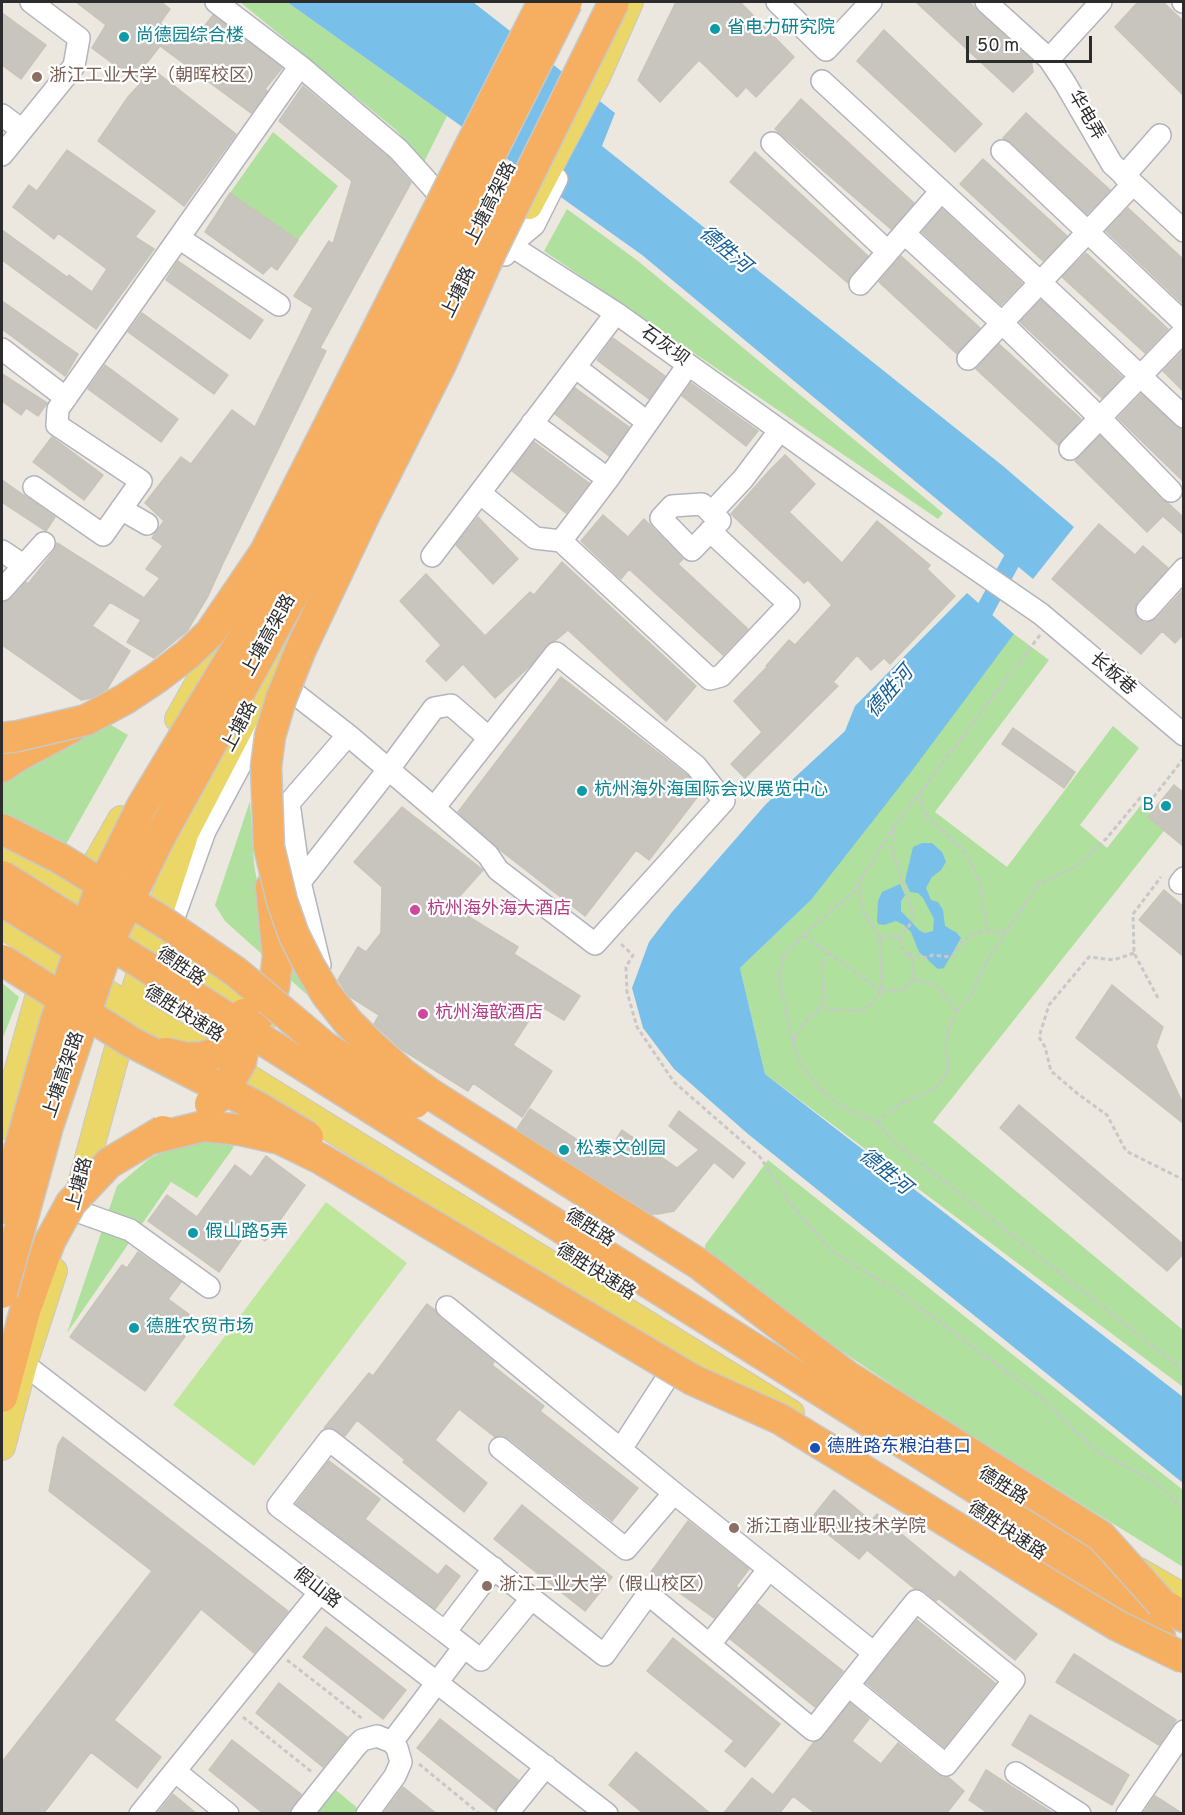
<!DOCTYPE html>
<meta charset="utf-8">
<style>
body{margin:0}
#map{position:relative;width:1185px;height:1815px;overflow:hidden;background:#ede8df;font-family:Overpass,sans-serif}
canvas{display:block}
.frame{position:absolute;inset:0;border:3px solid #2c2c2c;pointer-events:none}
.scale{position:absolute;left:966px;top:36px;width:126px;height:27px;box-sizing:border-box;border:3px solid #2c2c2c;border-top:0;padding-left:8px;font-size:18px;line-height:21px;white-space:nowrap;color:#2c2c2c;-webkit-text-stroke:4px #fff;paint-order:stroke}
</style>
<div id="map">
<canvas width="1185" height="1815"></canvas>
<div class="frame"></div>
<div class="scale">50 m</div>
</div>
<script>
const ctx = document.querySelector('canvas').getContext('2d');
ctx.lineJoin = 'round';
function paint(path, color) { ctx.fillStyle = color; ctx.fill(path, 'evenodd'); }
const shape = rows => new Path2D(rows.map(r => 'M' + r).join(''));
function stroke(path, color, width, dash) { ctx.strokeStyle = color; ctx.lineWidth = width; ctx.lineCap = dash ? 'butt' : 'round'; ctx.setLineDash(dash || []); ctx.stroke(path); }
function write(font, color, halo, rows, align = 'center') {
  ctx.font = font + ' Overpass,"Noto Sans SC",sans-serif'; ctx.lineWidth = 4.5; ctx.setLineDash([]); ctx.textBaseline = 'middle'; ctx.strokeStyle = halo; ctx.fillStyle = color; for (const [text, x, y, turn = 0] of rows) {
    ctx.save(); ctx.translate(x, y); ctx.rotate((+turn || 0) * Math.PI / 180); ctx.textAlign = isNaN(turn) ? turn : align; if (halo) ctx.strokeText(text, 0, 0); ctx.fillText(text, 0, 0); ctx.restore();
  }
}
paint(shape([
 [240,2,287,2,447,116,424,162,396,130],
 [273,132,338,186,298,240,230,193],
 [567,209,638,261,943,513,938,519,544,251],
 [1014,634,1049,660,935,812,1007,867,1113,726,1139,748,1080,825,1107,848,1141,805,1167,827,933,1122,1183,1330,1183,1387,765,1074,740,968,811,900],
 [106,722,128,735,64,848,2,814,2,736],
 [250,801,254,864,262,909,314,1001,225,921,215,905],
 [2,983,19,997,2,1040],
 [213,1138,234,1147,197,1198,171,1182,67,1333,117,1186,150,1158,188,1141],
 [768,1160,1183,1490,1183,1567,936,1414,704,1260,705,1245],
 [331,1786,361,1811,360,1814,309,1814]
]), '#afe09e');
paint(shape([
 [326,1202,407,1263,254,1466,173,1405]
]), '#bfe79b');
paint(shape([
 [287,2,473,2,615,113,602,146,1003,466,1074,527,1033,579,642,255],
 [967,593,1014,634,908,776,811,900,740,968,765,1074,1183,1397,1183,1483,748,1134,674,1069,643,1028,632,988,649,942,672,912,766,804,845,731,855,706],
 [922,843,932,843,942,852,946,862,941,870,932,877,926,888,931,900,938,902,943,910,945,926,957,933,961,938,944,968,938,969,919,952,911,932,904,925,896,921,884,925,878,924,877,921,878,901,882,892,900,884,905,895,901,901,901,911,919,930,925,933,933,931,934,919,923,898,918,893,910,892,905,881,913,847]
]), '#78c0e9');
stroke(shape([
 [974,630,1013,558,1013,538]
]), '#78c0e9', 18);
const building = shape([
 [76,2,161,2,170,9,160,23,186,45,191,38,194,40,213,15,282,68,265,89,267,91,251,113,160,46,146,64,236,134,184,206,98,141,128,97,140,84,92,48,106,25,76,2],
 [676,2,740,2,794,57,756,97,746,87,737,97,699,60,660,102,638,80,676,2],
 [916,2,970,2,977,11,1031,60,1033,72,1013,92,916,2],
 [1138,2,1163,2,1184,22,1184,96,1115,27,1138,2],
 [2,13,46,45,21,79,2,65,2,13],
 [884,30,982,124,955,152,857,61,884,30],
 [303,86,391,160,411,183,320,348,326,351,224,561,208,596,187,631,154,658,127,642,141,620,110,602,92,626,130,651,107,689,91,698,81,700,2,645,2,602,11,599,26,582,28,584,54,551,57,543,144,598,160,578,146,569,163,546,152,538,164,521,145,503,181,457,191,464,232,410,255,427,313,308,294,296,329,241,333,244,352,181,279,121,303,86],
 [801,99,914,203,891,229,775,129,801,99],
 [1026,113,1110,190,1087,214,1011,142,1003,138,1026,113],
 [67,150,155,211,135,237,154,249,96,329,2,260,2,230,67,277,69,275,92,292,107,269,58,233,54,239,13,207,29,185,37,191,67,150],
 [755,152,868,256,850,276,848,283,730,182,755,152],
 [983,159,1067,236,1043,261,960,184,983,159],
 [230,193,298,240,277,270,271,266,263,274,205,232,230,193],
 [1128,208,1184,260,1184,305,1106,231,1128,208],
 [942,209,1022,283,1001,305,922,232,942,209],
 [1086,253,1168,329,1145,353,1062,277,1086,253],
 [901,256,980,328,957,354,879,282,901,256],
 [178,261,263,320,250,339,166,280,178,261],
 [1041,300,1122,377,1102,398,1020,322,1041,300],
 [2,301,78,354,65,376,2,329,2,301],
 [142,313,228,375,214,394,128,332,142,313],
 [613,338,665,376,649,399,597,360,613,338],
 [999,344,1081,419,1058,445,976,369,999,344],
 [1184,350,1184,392,1163,371,1184,350],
 [105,365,178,419,161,442,88,389,105,365],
 [2,374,47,403,38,416,26,408,21,415,2,401,2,374],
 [691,383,758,431,746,446,682,396,691,383],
 [575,388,629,427,609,456,555,414,575,388],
 [1141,394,1184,432,1184,482,1118,418,1141,394],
 [1100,436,1162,500,1168,503,1184,518,1184,535,1163,516,1147,532,1075,461,1100,436],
 [52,437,103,475,84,500,33,462,52,437],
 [534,442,589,483,566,513,512,471,534,442],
 [785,455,815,484,789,512,842,563,877,521,930,565,927,569,955,596,890,664,884,658,871,670,857,655,833,682,838,686,745,778,731,764,762,732,734,701,767,667,766,666,789,640,795,645,832,605,808,580,804,583,731,514,769,471,785,455],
 [2,480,55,517,46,531,2,502,2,480],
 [603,515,628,537,644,519,683,559,678,564,748,629,723,655,629,569,621,579,581,541,603,515],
 [478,517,518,559,493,584,456,545,478,517],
 [1099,524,1135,555,1143,546,1168,568,1137,602,1135,613,1139,620,1145,623,1156,619,1184,589,1184,634,1175,643,1162,631,1141,654,1052,579,1099,524],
 [562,562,696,686,666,721,568,630,556,640,546,645,531,665,495,698,463,664,446,681,426,661,441,645,400,601,426,574,485,636,530,592,534,595,562,562],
 [561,677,687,775,690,778,684,785,698,796,649,860,636,850,585,916,500,850,458,812,561,677],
 [1013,728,1075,772,1064,788,1002,744,1013,728],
 [1174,785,1184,793,1184,847,1148,817,1174,785],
 [402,807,483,870,451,906,518,947,514,954,580,996,564,1020,539,1005,513,1045,552,1071,522,1117,473,1083,468,1091,401,1049,374,1024,379,1015,349,996,338,980,358,947,366,952,381,933,382,887,354,862,402,807],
 [1164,890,1184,907,1184,957,1139,920,1164,890],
 [1112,985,1163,1027,1156,1046,1184,1106,1184,1124,1076,1038,1112,985],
 [1019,1105,1184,1245,1184,1253,1167,1271,1000,1128,1019,1105],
 [530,1109,605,1158,622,1130,677,1168,699,1150,669,1126,679,1111,745,1163,733,1178,714,1162,674,1211,658,1214,652,1214,517,1129,530,1109],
 [266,1156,305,1185,265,1241,249,1229,219,1272,148,1221,167,1195,197,1217,235,1165,251,1177,266,1156],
 [138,1252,181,1282,168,1299,197,1320,145,1391,70,1337,122,1265,127,1268,138,1252],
 [427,1304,435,1310,439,1317,494,1362,492,1365,544,1406,540,1411,638,1488,612,1521,508,1438,501,1435,495,1437,459,1409,435,1440,487,1483,464,1512,403,1462,405,1460,357,1420,345,1436,331,1428,324,1428,369,1373,373,1376,427,1304],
 [63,1437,288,1611,254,1653,201,1609,114,1720,161,1757,137,1788,91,1752,43,1814,2,1814,2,1762,152,1571,49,1491,58,1445,63,1437],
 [329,1461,380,1499,365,1519,438,1575,446,1565,460,1576,435,1609,296,1504,329,1461],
 [834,1490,871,1521,877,1514,955,1578,960,1571,1037,1634,1015,1660,938,1598,936,1601,924,1591,915,1589,867,1550,859,1559,810,1520,834,1490],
 [522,1505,612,1577,585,1611,494,1539,522,1505],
 [688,1521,749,1569,736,1586,738,1588,714,1618,651,1572,688,1521],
 [758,1604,843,1671,815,1707,730,1639,758,1604],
 [917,1620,995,1683,944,1747,866,1683,917,1620],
 [326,1627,406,1690,383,1719,303,1657,326,1627],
 [673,1638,780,1724,745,1767,725,1751,734,1741,647,1671,673,1638],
 [1074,1654,1176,1720,1159,1745,1056,1682,1074,1654],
 [279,1683,347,1737,323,1767,256,1713,279,1683],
 [850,1703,869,1719,852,1741,881,1764,898,1743,938,1775,948,1777,964,1791,946,1814,816,1814,793,1796,779,1814,723,1814,752,1778,773,1795,814,1742,823,1738,850,1703],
 [1030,1715,1129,1775,1112,1805,1012,1745,1030,1715],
 [440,1719,518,1780,495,1810,417,1748,440,1719],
 [232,1740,301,1794,289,1814,264,1814,209,1770,232,1740],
 [636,1752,711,1814,644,1814,609,1785,636,1752],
 [986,1770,1054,1814,989,1814,969,1800,986,1770],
 [403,1787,437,1814,383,1814,403,1787],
 [173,1794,197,1814,157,1814,173,1794],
 [1155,1796,1183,1814,1143,1814,1155,1796]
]);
paint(building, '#c8c5be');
stroke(building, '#c8c4b8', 1.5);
const minor = shape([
 [216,2,300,66,399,150,452,209],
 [777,2,826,50,871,2],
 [986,2,1049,59,1065,83,1112,164,1184,231],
 [1183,2,1184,2],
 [1049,59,1101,2],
 [822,81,1040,282,1184,417],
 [2,115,22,130],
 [772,143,888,252],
 [1002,151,1184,323],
 [2,155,74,66,79,38,31,2],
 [1124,176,1160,135],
 [488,231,616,313,925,534,1041,614,1184,735],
 [904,233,1002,323,1100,418,1171,491],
 [179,238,279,305],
 [505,255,510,245,534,225,557,179],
 [860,284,941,191],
 [2,349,66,398],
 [968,359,1133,184],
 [575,367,647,422],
 [532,423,608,479],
 [1070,449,1184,331],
 [34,487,103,535,141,481,57,425,58,409,300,66],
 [480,493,535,538,561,541,710,679,721,676,789,604,710,531],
 [702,504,720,521,692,550,661,518,672,506,702,504],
 [121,509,147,524],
 [711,513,743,479,780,430],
 [561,541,608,479,688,365],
 [2,551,23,565],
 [432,556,616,313],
 [2,590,44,543],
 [1147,610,1184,569],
 [276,679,348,735,434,808,488,855,498,870,595,944,724,801,696,766,556,653,434,808],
 [300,882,388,770,434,708,451,705,489,738],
 [1180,883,1184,878],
 [167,937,205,831,267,715],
 [320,965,300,882,289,803,348,735],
 [74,1210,130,1230,209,1287],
 [24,1364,607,1814],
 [500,1448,626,1549,674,1493],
 [621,1449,680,1358],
 [494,1568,445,1632,481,1660,532,1598],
 [445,1632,278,1506,329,1440,604,1655,648,1594,813,1730,874,1653,674,1493,447,1307],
 [710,1644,769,1569],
 [849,1686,946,1765,1014,1680,916,1601,874,1653],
 [392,1742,464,1647],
 [1016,1773,1080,1814],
 [181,1776,228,1814],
 [140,1814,320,1592],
 [302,1814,357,1745,362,1740,377,1736,392,1742,397,1748,401,1762,395,1776,367,1814],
 [507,1814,546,1766],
 [1127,1814,1184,1731]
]);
const major = shape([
 [529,206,597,77,630,2],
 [178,719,238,613],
 [2,852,77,896,148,947,262,1022],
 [80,891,121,819],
 [2,925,129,1007,246,1076,791,1413],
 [2,1126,47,966],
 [77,1199,129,1007,186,832,305,603],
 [2,1447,24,1364,54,1271],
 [1137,1570,1184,1597]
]);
const highway = shape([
 [2,767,18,756,71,728],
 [265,1011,274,987,278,957,271,887],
 [2,1397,25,1311,50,1241],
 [1012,1512,1184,1617],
 [997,1524,1160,1637]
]);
stroke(minor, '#b2b4be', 24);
stroke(major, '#c8c8c8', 28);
stroke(highway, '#c8c8c8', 33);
stroke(shape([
 [1040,635,893,828,854,891,804,935,784,955,779,977,793,1044,803,1068,819,1088,841,1107,877,1122,893,1141,1184,1371],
 [920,792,923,810,928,818,962,849,971,863,980,885,987,930],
 [893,830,892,850,912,909,912,922,900,937],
 [860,883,861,901,864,914,879,936],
 [804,935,881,991,901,991,913,979,912,959,903,951,900,937,879,936,881,959,881,991,870,1006,860,1010,850,1011,821,1008],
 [621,944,633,955,626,967,627,992,637,1027,674,1082,760,1157,790,1203,832,1252,896,1290,1042,1398,1095,1450,1155,1482,1184,1510],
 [1134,953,1114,960,1089,957,1049,1005,1039,1037,1045,1047,1051,1071,1078,1094,1107,1115,1126,1151,1184,1180],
 [908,954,927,958,932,955,952,957,962,942,976,932,1007,931],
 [913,979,935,985,942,991,957,1011],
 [1158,998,1134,953,1133,914,1161,877],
 [794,1042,803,1023,821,1008,824,995,822,966,827,953],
 [877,1122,901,1103,936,1088,948,1070,946,1047,948,1029,957,1011,973,992,985,964,1038,884,1074,868,1106,839,1140,798,1148,804,1184,758],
 [287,1660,364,1720],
 [243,1717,313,1773],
 [419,1764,480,1814]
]), '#c8c8c8', 3, [4.5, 3]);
stroke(minor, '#fff', 21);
stroke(major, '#ead767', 26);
stroke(highway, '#f6af61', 30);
const highwayBridge = shape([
 [614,2,491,252,441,364,365,514,301,649,281,699,270,736,266,767,269,847,282,901,294,935,309,965,326,994,348,1022,372,1046,402,1073,432,1095,699,1264,847,1376],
 [2,738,18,736,86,720,125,699,158,677,188,654,210,633,265,552,543,2],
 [2,829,61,859,165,923,236,972,325,1047,415,1103],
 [2,876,1007,1508],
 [2,901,78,948],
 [2,960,131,1042,258,1107,308,1137],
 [165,1053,187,1058,202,1057,218,1053,237,1044,255,1028],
 [210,1104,223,1093,241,1062,246,1033,244,1014],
 [147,1140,204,1126,240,1130,280,1139,321,1159,693,1380,780,1419,1045,1582,1118,1626,1184,1658],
 [2,1209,55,1023,97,897,142,806,272,590,567,2],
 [50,1241,71,1203,109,1163,163,1131],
 [2,1293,48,1126,112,935,159,839,294,593,488,213],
 [831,1366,1101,1536,1162,1604]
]);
stroke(highwayBridge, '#c8c8c8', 33, []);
stroke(highwayBridge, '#f6af61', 30);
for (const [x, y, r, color] of [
 [715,29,6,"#0f9aa8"],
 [124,37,6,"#0f9aa8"],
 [37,77,6,"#8d6e63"],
 [582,791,6,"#0f9aa8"],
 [1166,806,6,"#0f9aa8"],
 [415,910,6,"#d1479c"],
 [423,1014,6,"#d1479c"],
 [564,1150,6,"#0f9aa8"],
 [193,1233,6,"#0f9aa8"],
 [134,1328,6,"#0f9aa8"],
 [815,1448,6,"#1a4fb4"],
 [734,1528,6,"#8d6e63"],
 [487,1586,6,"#8d6e63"]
]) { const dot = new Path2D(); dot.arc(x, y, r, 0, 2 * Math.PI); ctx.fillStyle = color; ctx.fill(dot); stroke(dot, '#fff', 2); }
write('18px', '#0d838f', '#fff', [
 ["省电力研究院",727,29],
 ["尚德园综合楼",136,37],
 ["杭州海外海国际会议展览中心",594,791],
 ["B",1154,806,"right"],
 ["松泰文创园",576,1150],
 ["假山路5弄",205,1233],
 ["德胜农贸市场",146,1328]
], 'left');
write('18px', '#785e54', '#fff', [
 ["浙江工业大学（朝晖校区）",49,77],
 ["浙江商业职业技术学院",746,1528],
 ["浙江工业大学（假山校区）",499,1586]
], 'left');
write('18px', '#2c2c2c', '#fff', [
 ["华电弄",1085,116,60],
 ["上塘高架路",492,204,-63],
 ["上塘路",460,293,-64],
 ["石灰坝",664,347,36],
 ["上塘高架路",270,636,-61],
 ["长板巷",1112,675,41],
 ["上塘路",241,727,-62],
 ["德胜路",180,968,34],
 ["德胜快速路",183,1015,32],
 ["上塘高架路",65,1075,-71],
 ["上塘路",81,1184,-75],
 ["德胜路",589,1229,32],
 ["德胜快速路",595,1273,32],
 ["德胜路",1002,1487,32],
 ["德胜快速路",1006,1532,34],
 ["假山路",316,1589,38]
]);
write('18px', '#b23c85', '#fff', [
 ["杭州海外海大酒店",427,910],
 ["杭州海歆酒店",435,1014]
], 'left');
write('18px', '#164399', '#fff', [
 ["德胜路东粮泊巷口",827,1448]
], 'left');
write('italic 20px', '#155e97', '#fff', [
 ["德胜河",724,251,40],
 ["德胜河",891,693,-49],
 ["德胜河",884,1173,39]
]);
</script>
